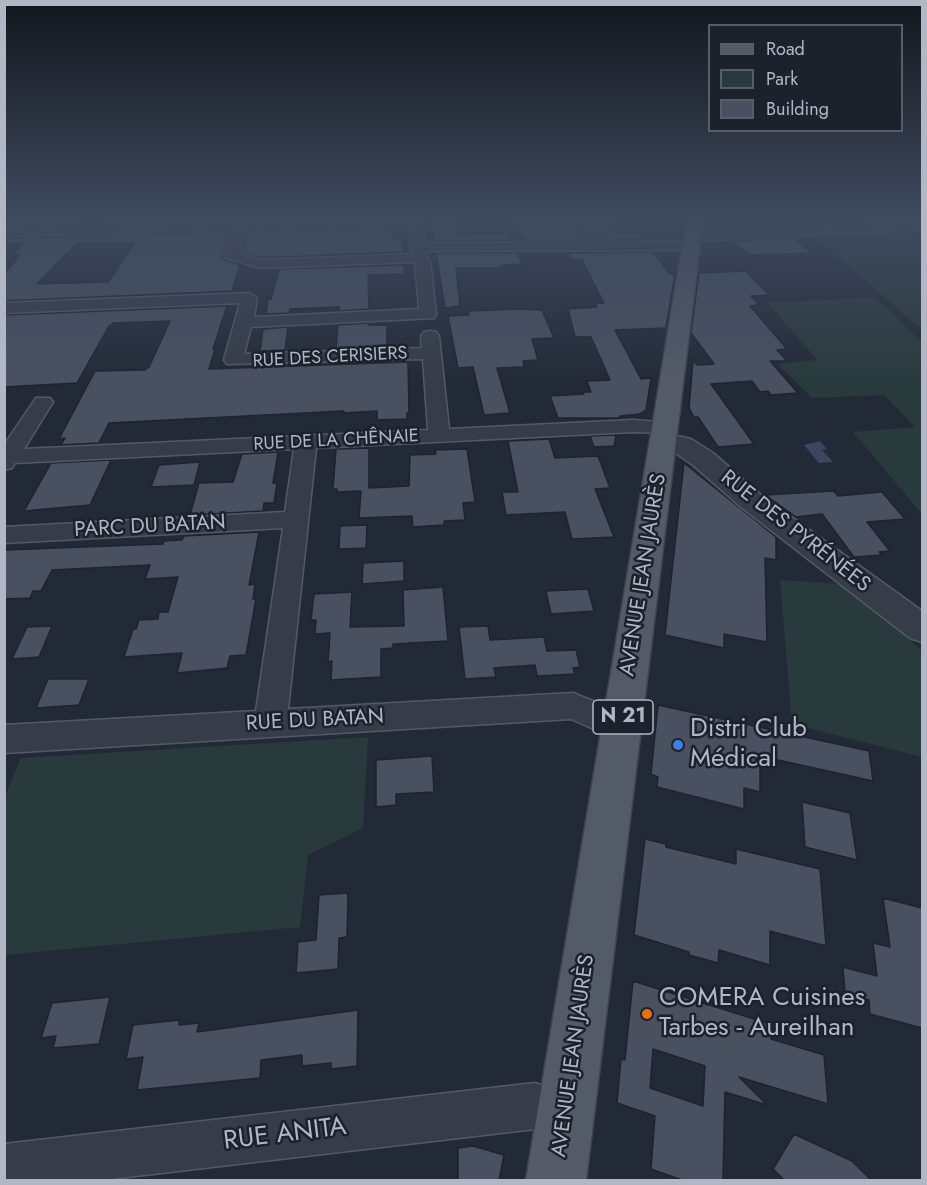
<!DOCTYPE html>
<meta charset="utf-8">
<style>
body{margin:0}
#map{position:relative;width:927px;height:1185px;overflow:hidden;background:#232a37;font-family:Jost,sans-serif}
canvas{display:block}
.frame{position:absolute;inset:0;border:6px solid #b1b7c4;pointer-events:none}
.legend{position:absolute;left:708px;top:24px;width:195px;height:108px;box-sizing:border-box;background:#1c212c;border:2px solid #585d69;margin:0;padding:8px 10px;list-style:none;font-size:18px;color:#b1b7c4}
.legend li{display:flex;align-items:center;gap:12px;height:30px}
.legend b{width:30px;border:2px solid #585d69}
</style>
<div id="map">
<canvas width="927" height="1185"></canvas>
<div class="frame"></div>
<ul class="legend">
<li><b style="height:8px;background:#545b68"></b>Road</li>
<li><b style="height:16px;background:#293a3c"></b>Park</li>
<li><b style="height:16px;background:#495161"></b>Building</li>
</ul>
</div>
<script>
const ctx = document.querySelector('canvas').getContext('2d');
ctx.lineJoin = 'round';
function paint(path, color) { ctx.fillStyle = color; ctx.fill(path, 'evenodd'); }
const shape = rows => new Path2D(rows.map(r => 'M' + r).join(''));
function stroke(path, color, width, dash) { ctx.strokeStyle = color; ctx.lineWidth = width; ctx.lineCap = dash ? 'butt' : 'round'; ctx.setLineDash(dash || []); ctx.stroke(path); }
function write(font, color, halo, rows, align = 'center') {
  ctx.font = font + ' Jost,sans-serif'; ctx.lineWidth = 5; ctx.setLineDash([]); ctx.textBaseline = 'middle'; ctx.strokeStyle = halo; ctx.fillStyle = color; for (const [text, x, y, turn = 0] of rows) {
    ctx.save(); ctx.translate(x, y); ctx.rotate((+turn || 0) * Math.PI / 180); ctx.textAlign = isNaN(turn) ? turn : align; if (halo) ctx.strokeText(text, 0, 0); ctx.fillText(text, 0, 0); ctx.restore();
  }
}
paint(shape([
 [921,233,922,234,922,329,814,236],
 [874,297,922,342,922,514,853,432,915,427,884,395,812,398,778,364,817,360,768,303],
 [780,580,840,584,922,650,922,757,792,724],
 [368,737,363,828,308,855,300,927,5,955,5,796,21,758]
]), '#293a3c');
paint(shape([
 [820,441,827,449,822,450,833,462,819,463,804,445]
]), '#3a475f');
const building = shape([
 [36,219,215,219,30,225,36,219],
 [431,219,453,219,458,234,509,233,512,240,434,241,431,219],
 [608,219,618,234,638,233,643,240,605,240,594,220,608,219],
 [533,220,576,220,586,240,523,240,517,222,533,220],
 [753,223,757,226,780,227,720,229,714,225,753,223],
 [391,226,392,238,402,238,403,252,283,257,258,257,242,252,248,231,391,226],
 [230,231,222,256,225,260,240,265,232,291,4,301,4,274,20,255,13,255,23,244,4,243,16,238,230,231],
 [77,243,135,243,108,282,37,284,77,243],
 [794,238,812,253,750,255,733,241,794,238],
 [653,252,670,274,675,274,666,328,615,330,641,379,651,378,646,410,640,414,620,416,620,418,558,418,550,396,584,394,583,392,591,392,587,381,610,380,591,337,575,337,568,309,597,307,595,303,604,303,582,260,569,259,569,253,653,252],
 [436,253,518,253,522,264,501,265,502,268,456,268,460,306,445,308,436,253],
 [404,265,404,274,368,275,369,309,339,311,339,307,290,309,289,313,266,314,268,299,271,299,279,269,404,265],
 [746,271,769,295,751,296,759,305,750,306,787,349,777,350,787,361,770,361,798,393,771,395,768,391,760,392,752,381,711,384,754,444,718,447,698,417,694,417,689,408,693,360,697,365,714,364,691,333,699,273,746,271],
 [227,306,213,349,215,349,209,369,408,362,409,413,407,413,407,419,377,420,377,411,344,413,344,411,109,423,99,443,61,445,65,438,59,439,95,371,145,370,149,367,170,321,114,323,109,326,77,383,4,387,4,315,227,306],
 [518,309,542,310,554,338,532,339,538,360,523,361,524,367,497,368,510,413,484,415,473,367,458,368,448,316,469,315,468,311,518,309],
 [369,323,369,325,387,325,387,347,336,349,338,325,369,323],
 [288,327,285,350,260,351,263,329,288,327],
 [616,435,614,446,594,447,590,436,616,435],
 [549,439,555,458,598,456,610,488,595,489,614,537,572,539,565,512,506,515,502,492,518,492,508,441,549,439],
 [369,448,369,488,409,486,410,455,436,454,435,450,467,449,475,502,463,503,465,520,444,521,444,525,413,527,412,516,359,518,361,491,337,492,337,489,333,489,336,449,369,448],
 [278,452,273,483,277,483,274,503,264,503,263,511,190,515,199,483,233,482,242,454,278,452],
 [111,460,90,505,24,511,51,463,111,460],
 [200,462,194,485,151,487,159,465,200,462],
 [684,463,776,537,776,560,765,558,767,642,724,634,724,648,665,635,684,463],
 [834,491,838,496,882,492,905,519,867,522,890,551,879,552,882,555,854,557,822,514,796,517,765,495,834,491],
 [367,525,366,548,339,549,340,526,367,525],
 [259,532,249,585,255,584,253,599,256,599,246,655,230,656,227,668,177,673,182,653,124,657,133,629,136,629,139,620,158,619,159,612,168,612,178,577,145,579,150,565,52,570,41,591,33,591,30,598,4,599,4,550,163,544,164,541,182,540,184,536,259,532],
 [404,561,404,581,362,584,363,563,404,561],
 [443,587,448,641,393,644,393,648,381,649,381,677,331,680,332,661,328,662,330,633,315,634,316,620,311,620,314,594,352,592,350,627,404,626,403,590,443,587],
 [588,589,594,611,551,614,546,591,588,589],
 [52,626,39,657,12,659,27,627,52,626],
 [488,626,490,640,544,637,547,651,576,650,580,667,573,668,575,674,537,676,535,665,494,668,496,677,465,679,459,627,488,626],
 [48,679,89,679,79,705,36,708,48,679],
 [658,705,869,751,873,781,760,756,760,792,744,788,744,809,657,787,658,777,651,774,658,705],
 [432,756,434,792,396,794,396,805,376,807,376,760,432,756],
 [802,802,850,813,857,860,805,847,802,802],
 [645,839,666,844,666,847,736,864,736,849,820,869,826,946,770,931,770,965,719,950,718,963,689,955,689,952,634,935,645,839],
 [348,893,347,937,339,938,338,969,296,973,298,942,316,940,319,895,348,893],
 [883,898,922,908,922,1028,870,1014,869,1000,845,993,843,967,877,976,873,943,890,947,883,898],
 [633,981,770,1024,771,1039,824,1055,828,1104,739,1077,767,1105,725,1092,723,1180,682,1180,651,1169,655,1116,617,1103,621,1059,625,1060,633,981],
 [653,1049,705,1066,703,1106,650,1088,653,1049],
 [110,997,99,1044,53,1048,56,1036,41,1038,52,1003,110,997],
 [358,1010,357,1066,331,1069,331,1063,302,1066,302,1055,261,1060,260,1078,137,1090,143,1057,126,1059,133,1025,179,1020,179,1025,199,1023,197,1032,358,1010],
 [794,1134,852,1161,871,1180,784,1180,773,1169,794,1134],
 [473,1146,504,1155,499,1180,458,1180,458,1148,473,1146]
]);
paint(building, '#495161');
stroke(building, '#1e232e', 1.5);
const minor = shape([
 [293,219,421,219,425,243,590,242,578,219,591,219,604,242,692,242,699,246,692,250,426,251,426,257,430,262,436,314,434,318,251,327,244,354,422,348,421,336,424,332,430,331,436,332,439,336,449,429,633,420,673,423,676,427,673,431,666,433,633,432,316,448,288,709,573,693,632,717,637,727,632,737,621,741,571,719,4,753,4,725,256,711,283,528,4,543,4,527,285,512,294,449,15,463,12,468,4,470,4,445,36,398,50,398,53,402,24,449,428,430,423,359,227,364,224,360,240,303,4,313,4,303,249,293,257,298,254,317,419,309,415,262,260,268,226,258,224,255,233,229,10,236,5,235,4,230,10,228,293,219],
 [408,223,412,254,261,260,239,253,246,229,408,223],
 [922,222,922,230,693,241,686,237,693,233,922,222],
 [535,1083,580,1100,587,1116,580,1132,564,1139,535,1129,102,1180,4,1180,4,1144,535,1083]
]);
const tertiary = shape([
 [16,219,34,219,10,240,4,241,4,228,16,219],
 [664,433,691,439,713,453,761,495,922,611,922,642,910,638,741,507,693,465,673,451,655,447,651,441,655,435,664,433]
]);
const primary = shape([
 [687,219,703,219,586,1180,526,1180,687,219]
]);
stroke(minor, '#545a65', 3);
stroke(tertiary, '#545a65', 3);
stroke(primary, '#404551', 3);
paint(minor, '#363c48');
paint(tertiary, '#363c48');
paint(primary, '#545b68');
const sky = ctx.createLinearGradient(0, 0, 0, 385);
sky.addColorStop(0, '#13171e');
sky.addColorStop(0.57, '#3f4a5e');
sky.addColorStop(1, '#3f4a5e00');
ctx.fillStyle = sky;
ctx.fillRect(0, 0, 927, 385);
for (const [x, y, r, color] of [
 [678,745,6,"#3f7fe0"],
 [647,1014,6,"#e8710a"]
]) { const dot = new Path2D(); dot.arc(x, y, r, 0, 2 * Math.PI); ctx.fillStyle = color; ctx.fill(dot); stroke(dot, '#1c212c', 2); }
write('18px', '#b1b7c4', '#1c212c', [
 ["RUE DES CERISIERS",330,358,-3],
 ["RUE DE LA CHÊNAIE",336,441,-3]
]);
for (const [x, y, w] of [
 [623,717,60]
]) { const box = new Path2D(); box.roundRect(x - w / 2, y - 17, w, 34, 4.5); ctx.fillStyle = '#1c212c'; ctx.fill(box); stroke(box, '#b1b7c4', 1.5); }
write('bold 20px', '#b1b7c4', null, [
 ["N 21",623,717]
]);
write('21px', '#b1b7c4', '#1c212c', [
 ["PARC DU BATAN",150,527,-3],
 ["RUE DES PYRÉNÉES",795,532,38],
 ["AVENUE JEAN JAURÈS",644,575,-81],
 ["RUE DU BATAN",315,721,-3],
 ["AVENUE JEAN JAURÈS",574,1056,-82]
]);
write('26px', '#b1b7c4', '#1c212c', [
 ["Distri Club",690,730],
 ["Médical",690,760],
 ["COMERA Cuisines",659,999],
 ["Tarbes - Aureilhan",659,1029]
], 'left');
write('26px', '#b1b7c4', '#1c212c', [
 ["RUE ANITA",285,1135,-7]
]);
</script>
